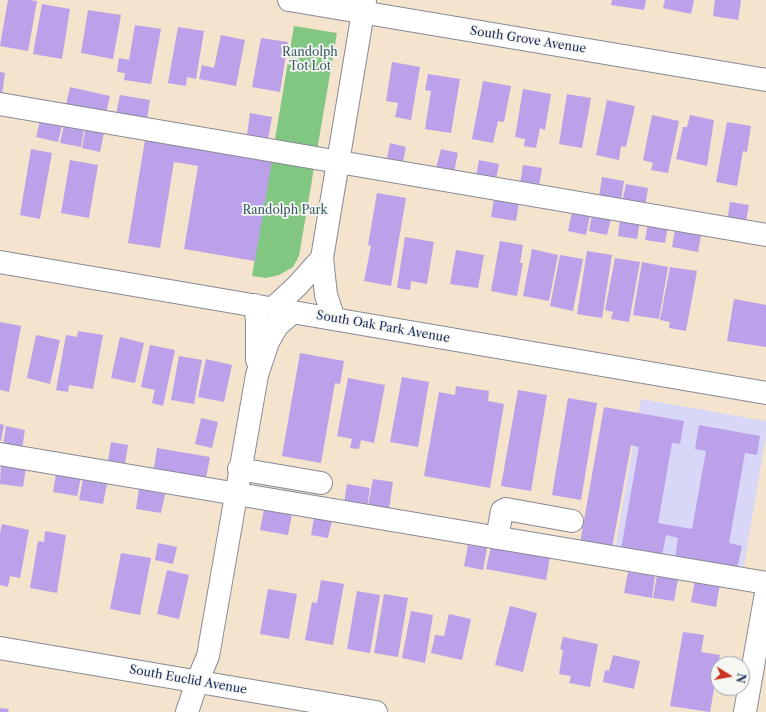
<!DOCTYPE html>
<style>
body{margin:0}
#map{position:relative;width:766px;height:712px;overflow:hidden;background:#f4e3cd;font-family:"Libre Caslon Text",serif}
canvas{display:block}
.north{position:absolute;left:710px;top:656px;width:40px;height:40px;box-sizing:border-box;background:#f6f6f2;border:1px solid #9ea6b7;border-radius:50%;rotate:101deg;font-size:11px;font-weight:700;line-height:16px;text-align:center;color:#1b2f5e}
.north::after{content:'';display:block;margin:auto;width:14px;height:18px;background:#c8321e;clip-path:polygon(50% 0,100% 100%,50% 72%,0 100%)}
</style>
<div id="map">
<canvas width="766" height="712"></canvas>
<div class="north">N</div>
</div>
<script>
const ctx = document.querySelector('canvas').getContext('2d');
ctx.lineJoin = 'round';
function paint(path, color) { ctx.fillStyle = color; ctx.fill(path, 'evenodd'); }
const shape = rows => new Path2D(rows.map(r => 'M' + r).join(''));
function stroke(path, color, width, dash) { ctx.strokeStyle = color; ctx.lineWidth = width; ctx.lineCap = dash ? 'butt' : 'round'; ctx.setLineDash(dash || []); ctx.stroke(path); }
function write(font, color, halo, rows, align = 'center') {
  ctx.font = font + ' "Libre Caslon Text",serif'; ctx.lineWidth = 3.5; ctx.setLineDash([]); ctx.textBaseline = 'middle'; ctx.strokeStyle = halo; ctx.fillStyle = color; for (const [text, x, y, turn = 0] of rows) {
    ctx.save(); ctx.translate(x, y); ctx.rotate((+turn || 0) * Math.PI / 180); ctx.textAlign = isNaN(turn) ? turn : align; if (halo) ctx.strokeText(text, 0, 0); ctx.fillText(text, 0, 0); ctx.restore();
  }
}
paint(shape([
 [641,399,766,421,766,436,743,572,615,551]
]), '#d9d7f8');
paint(shape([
 [294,26,337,33,299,256,293,267,279,275,266,278,252,276]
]), '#81c681');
paint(shape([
 [8,0,29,0,37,1,28,51,0,46],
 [612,0,646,0,644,10,611,5],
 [665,0,694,0,691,14,663,8],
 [715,0,741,0,738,20,713,16],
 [42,4,70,9,62,59,33,54],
 [88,10,121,15,113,59,81,53],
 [135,25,161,29,151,84,124,80,125,73,117,72,119,58,129,60],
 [178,27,204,31,196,79,187,77,186,86,168,83],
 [221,35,245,40,236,86,199,79,202,65,214,68],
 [261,38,288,42,280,92,252,87],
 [392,62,420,67,411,120,395,117,398,103,386,101],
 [0,72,5,73,2,94,0,93],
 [428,74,460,79,451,133,425,129,431,91,425,90],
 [483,81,511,86,504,122,498,121,493,143,472,139],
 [70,87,110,96,106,113,66,105],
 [523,89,551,94,545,130,540,128,536,148,524,146,525,139,515,137],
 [567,94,591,98,582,148,559,144],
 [120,95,150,100,147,119,116,114],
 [607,100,635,106,626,147,621,146,619,160,596,155],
 [250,113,272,117,268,139,247,135],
 [652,115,679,121,668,173,651,170,653,163,643,160],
 [690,115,714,120,707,166,676,159,683,127,687,127],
 [41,117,63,122,58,142,36,137],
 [727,122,751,126,747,152,743,151,737,186,716,182],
 [64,125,84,129,81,147,60,143],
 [85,130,104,133,100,152,82,148],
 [146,134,273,155,255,261,184,249,198,166,174,162,160,248,128,243],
 [390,143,406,147,403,162,387,158],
 [31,149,52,153,40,219,20,215],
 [441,149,458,153,454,172,436,168],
 [70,160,98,165,89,218,61,213],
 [479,160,499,164,496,180,476,177],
 [523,165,542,168,539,186,520,184],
 [602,177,624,181,621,201,599,197],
 [626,184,648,188,645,207,622,203],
 [377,193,406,198,391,286,364,281,371,246,368,245],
 [494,199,519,203,516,221,491,217],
 [730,202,749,205,745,225,727,222],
 [572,212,590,215,586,235,568,231],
 [592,215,611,219,607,235,589,231],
 [620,219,640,222,637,239,618,236],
 [648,223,668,226,665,243,645,240],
 [675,230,701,235,698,252,672,247],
 [405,237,434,242,427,284,411,281,410,290,397,288],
 [500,241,523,245,520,263,523,263,517,296,491,291],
 [532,249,558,255,549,301,523,296],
 [456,250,484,255,478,288,450,284],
 [587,251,612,255,602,318,577,314],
 [560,255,583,259,573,311,550,306],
 [615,258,640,262,629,322,611,319,613,312,605,310],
 [642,262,668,267,659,319,633,315],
 [670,267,697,271,686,331,669,328,670,322,660,320],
 [734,299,766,305,766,347,727,341],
 [0,322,21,326,9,392,0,390],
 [78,331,103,335,93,389,69,385,68,392,56,390,66,335,77,337],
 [36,335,60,340,50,384,27,378],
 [120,337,144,343,135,383,111,378],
 [150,345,175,350,163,406,152,403,155,390,141,387],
 [300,353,344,361,340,384,335,383,321,463,282,456],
 [179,356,202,360,194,404,171,400],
 [206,359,232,365,224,402,198,397],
 [402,377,429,382,418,447,390,442],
 [348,378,385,385,374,443,361,440,359,449,350,448,352,439,337,436],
 [456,386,489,391,488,401,504,404,490,488,424,476,439,392,455,395],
 [518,390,547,395,531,491,501,486],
 [568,398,597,403,581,500,552,495],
 [604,407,684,421,680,444,672,443,658,523,692,529,706,451,695,449,699,425,760,436,757,455,745,453,729,543,742,546,737,569,675,558,678,538,666,535,662,556,621,549,639,447,631,445,612,548,580,543],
 [201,418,218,422,212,448,195,444],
 [0,424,4,425,1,441,0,441],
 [6,426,25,430,22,449,3,446],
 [111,442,128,445,125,464,108,461],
 [157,448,210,457,205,483,153,474],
 [1,464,26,468,23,487,0,484],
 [56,474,81,478,77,496,53,492],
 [83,479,107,484,103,504,79,500],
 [373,479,393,482,389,509,368,505],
 [347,484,370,488,367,507,344,503],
 [139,489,165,494,161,513,136,509],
 [264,509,292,514,288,535,260,530],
 [314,518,332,521,328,538,311,535],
 [2,524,29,530,20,578,10,576,8,587,0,585,0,533],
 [45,531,66,535,57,593,30,588,38,541,44,542],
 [158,543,177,547,173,564,155,560],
 [468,545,487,548,483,570,464,566],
 [491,546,550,557,546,580,486,569],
 [121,553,151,558,140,615,110,609],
 [167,570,189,575,179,619,157,614],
 [628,572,655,576,652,598,624,593],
 [657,575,678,579,674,601,653,598],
 [321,580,344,584,333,645,305,640,312,602,317,603],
 [695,580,720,584,716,607,691,602],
 [268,589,297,594,289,639,260,634],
 [357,591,380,595,370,653,347,649],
 [384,594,408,598,398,657,374,653],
 [510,606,537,613,523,672,495,665],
 [411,611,433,615,425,663,402,658],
 [449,614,471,619,462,660,431,653,435,635,444,636],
 [683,632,704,635,701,652,720,655,710,712,670,706],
 [563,637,598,644,590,687,569,683,571,676,559,674,563,650,560,649],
 [613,655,640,661,634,689,603,682,605,670,609,671],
 [0,708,9,709,8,712,0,712]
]), '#baa1e9');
const minor = shape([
 [289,0,766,80],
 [0,104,766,235],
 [0,262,766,393],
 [255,305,257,321,257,360],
 [273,308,297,286,322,258],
 [334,319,326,295,322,258,365,0],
 [0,454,766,583],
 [239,469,321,483],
 [497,538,502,511,506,509,572,521],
 [0,648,376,712],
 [187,712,197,682,208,656,257,375,268,342,277,326,293,312],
 [745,712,766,593]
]);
stroke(minor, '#888996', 24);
stroke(minor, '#fff', 22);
write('12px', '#1b2f5e', '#f6f6f2', [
 ["South Grove Avenue",528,40,9],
 ["South Oak Park Avenue",383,327,10],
 ["South Euclid Avenue",188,680,10]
]);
write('12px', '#3a5c68', '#f6f6f2', [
 ["Randolph",310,53],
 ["Tot Lot",310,67],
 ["Randolph Park",285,211]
]);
</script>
